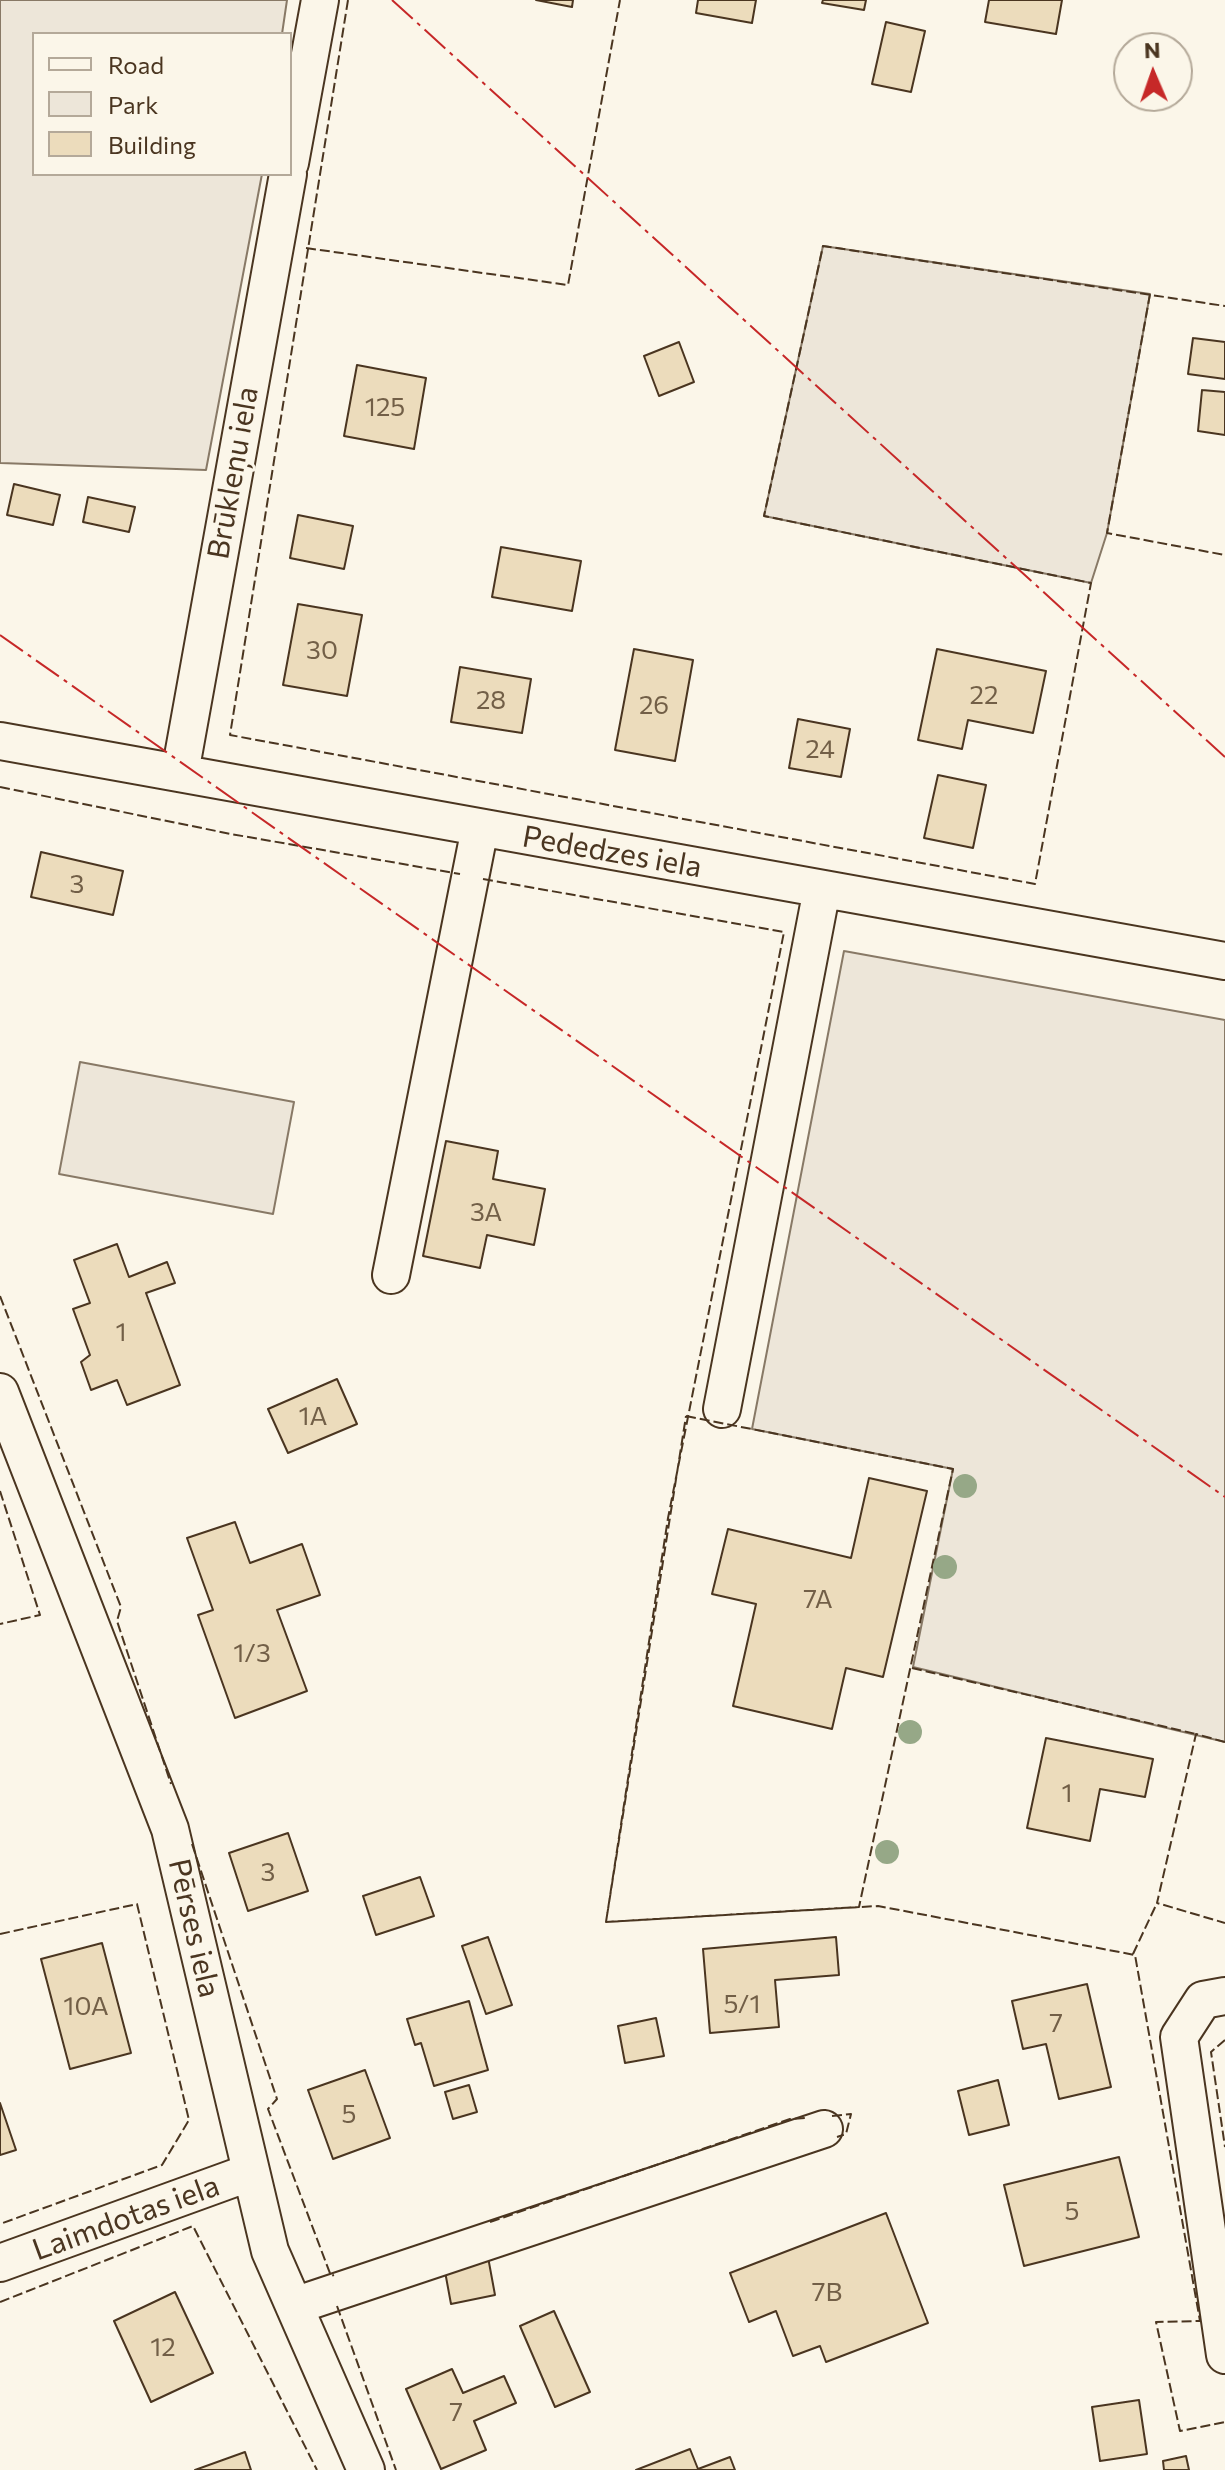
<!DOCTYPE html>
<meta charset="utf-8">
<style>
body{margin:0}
#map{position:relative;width:1225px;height:2470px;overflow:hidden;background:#fbf6e9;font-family:Commissioner,sans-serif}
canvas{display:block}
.legend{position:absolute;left:32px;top:32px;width:260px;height:144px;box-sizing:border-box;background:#fbf6e9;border:2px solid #b4a999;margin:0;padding:10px 14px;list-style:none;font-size:24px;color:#4a3520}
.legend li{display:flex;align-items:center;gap:16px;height:40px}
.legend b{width:40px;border:2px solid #b4a999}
.north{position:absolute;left:1113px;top:32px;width:80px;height:80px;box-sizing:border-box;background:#fbf6e9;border:2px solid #b4a999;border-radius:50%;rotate:358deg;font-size:22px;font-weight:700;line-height:32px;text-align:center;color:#4a3520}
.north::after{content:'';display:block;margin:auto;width:28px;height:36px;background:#c62828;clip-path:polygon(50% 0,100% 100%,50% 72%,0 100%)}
</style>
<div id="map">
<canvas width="1225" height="2470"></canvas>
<ul class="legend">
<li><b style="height:10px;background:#fbf6e9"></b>Road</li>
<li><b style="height:22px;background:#ede6d9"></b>Park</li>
<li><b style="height:22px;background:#ecdcbc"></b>Building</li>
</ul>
<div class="north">N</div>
</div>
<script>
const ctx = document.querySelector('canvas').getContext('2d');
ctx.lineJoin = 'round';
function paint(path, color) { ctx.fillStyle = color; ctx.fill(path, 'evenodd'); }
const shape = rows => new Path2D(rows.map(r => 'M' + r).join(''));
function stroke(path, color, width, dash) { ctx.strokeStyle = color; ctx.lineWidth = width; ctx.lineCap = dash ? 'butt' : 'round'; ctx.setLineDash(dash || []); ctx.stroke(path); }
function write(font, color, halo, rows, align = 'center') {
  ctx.font = font + ' Commissioner,sans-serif'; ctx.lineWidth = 6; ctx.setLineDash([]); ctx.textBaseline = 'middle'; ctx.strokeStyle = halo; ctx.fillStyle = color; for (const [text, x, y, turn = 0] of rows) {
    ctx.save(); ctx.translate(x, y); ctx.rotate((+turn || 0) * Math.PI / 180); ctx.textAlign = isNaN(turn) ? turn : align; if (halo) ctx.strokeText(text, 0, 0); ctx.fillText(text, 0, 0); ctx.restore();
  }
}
const green = shape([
 [0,0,287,0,282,34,34,34,34,174,262,174,206,470,0,463,0,0],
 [823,246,1150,294,1107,533,1091,583,764,516,823,246],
 [844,951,1225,1020,1225,1742,913,1667,953,1469,752,1429,844,951],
 [80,1062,294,1102,273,1214,59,1174,80,1062]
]);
paint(green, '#ede6d9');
stroke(green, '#887966', 2);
const building = shape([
 [536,0,573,0,572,7,536,0],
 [698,0,756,0,752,23,696,13,698,0],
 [823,0,866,0,864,10,822,3,823,0],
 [989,0,1062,0,1056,34,985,22,989,0],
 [886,22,925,31,911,92,872,84,886,22],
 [1193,338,1225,342,1225,379,1188,374,1193,338],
 [679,342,694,382,659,396,644,356,679,342],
 [357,365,426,378,414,449,344,436,357,365],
 [1202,390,1225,392,1225,435,1198,431,1202,390],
 [14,484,60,495,53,525,7,515,14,484],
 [88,497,135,507,129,532,83,522,88,497],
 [298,515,353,526,344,569,290,558,298,515],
 [501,547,581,561,572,611,492,597,501,547],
 [298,604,362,615,347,696,283,685,298,604],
 [634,649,693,660,675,761,615,750,634,649],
 [937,649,1046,671,1033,733,968,720,962,749,918,740,937,649],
 [460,667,531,679,522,733,451,722,460,667],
 [798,719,850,729,841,777,789,768,798,719],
 [938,775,986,785,973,848,924,838,938,775],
 [41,852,123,871,113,915,31,897,41,852],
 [446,1141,498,1151,493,1179,545,1189,534,1245,487,1235,480,1268,423,1256,446,1141],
 [117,1244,129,1277,167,1262,175,1283,146,1293,180,1385,127,1405,117,1380,91,1390,81,1362,90,1355,73,1309,90,1303,74,1260,117,1244],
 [337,1379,357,1424,288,1453,268,1409,337,1379],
 [869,1478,927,1491,883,1677,846,1668,832,1729,733,1706,756,1604,712,1594,728,1529,851,1558,869,1478],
 [235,1522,250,1563,302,1544,320,1595,277,1610,307,1691,235,1718,198,1615,213,1610,187,1538,235,1522],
 [1046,1738,1153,1759,1145,1797,1100,1789,1090,1841,1027,1828,1046,1738],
 [288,1833,308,1891,248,1911,229,1853,288,1833],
 [420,1877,434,1916,376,1935,363,1896,420,1877],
 [488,1937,512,2005,486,2014,462,1946,488,1937],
 [836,1937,839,1975,775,1980,779,2027,710,2033,703,1949,836,1937],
 [102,1943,131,2053,70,2069,41,1959,102,1943],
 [1087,1984,1111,2087,1059,2099,1046,2044,1023,2049,1012,2001,1087,1984],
 [469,2001,488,2070,434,2086,421,2043,415,2045,407,2019,469,2001],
 [656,2018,664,2056,625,2063,618,2026,656,2018],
 [365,2070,390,2138,333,2159,308,2090,365,2070],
 [998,2080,1009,2125,969,2135,958,2091,998,2080],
 [469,2085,477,2112,453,2119,445,2092,469,2085],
 [0,2103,16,2150,0,2155,0,2103],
 [1119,2157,1139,2237,1024,2266,1004,2185,1119,2157],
 [886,2213,928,2323,826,2362,820,2346,793,2356,776,2311,749,2322,730,2273,886,2213],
 [488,2257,495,2295,451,2304,444,2266,488,2257],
 [175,2292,213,2373,151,2402,114,2321,175,2292],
 [554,2311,590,2392,555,2407,520,2326,554,2311],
 [452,2369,463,2393,504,2376,516,2403,474,2421,486,2450,441,2469,406,2389,452,2369],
 [1139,2400,1147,2454,1100,2461,1092,2407,1139,2400],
 [690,2449,698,2469,730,2457,735,2470,636,2470,690,2449],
 [245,2452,251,2470,195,2470,245,2452],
 [1186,2456,1189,2470,1164,2470,1163,2461,1186,2456]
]);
paint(building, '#ecdcbc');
stroke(building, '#4a3520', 2);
const street = shape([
 [290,163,320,0],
 [0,741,1225,961],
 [180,773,288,174],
 [391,1275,480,828],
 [0,1392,170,1829,270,2251,366,2470],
 [722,1409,822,889],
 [1225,1996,1203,2000,1179,2037,1225,2355],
 [0,2263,251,2172],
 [294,2306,824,2129]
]);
stroke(street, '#4a3520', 40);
stroke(street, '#fbf6e9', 36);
stroke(shape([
 [348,0,230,735,1035,884,1091,583,764,516,823,246,1225,306],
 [306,248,568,285,620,0],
 [1150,294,1107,533,1225,555],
 [0,787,231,834,460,874],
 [483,879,784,932,668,1518,606,1922,878,1906,1135,1955,1200,2321,1156,2322,1180,2431,1225,2422],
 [0,1296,121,1607,117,1621,171,1784],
 [686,1416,953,1469,859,1907,606,1922,686,1416],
 [0,1491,40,1615,0,1624],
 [912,1668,1196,1734],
 [1225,1742,1196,1734,1157,1903,1225,1923],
 [192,1844,277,2099,268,2109,331,2276,334,2275],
 [0,1934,137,1904,189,2120,162,2165,0,2224],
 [1133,1954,1157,1903],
 [1225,2040,1211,2052,1225,2147],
 [832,2116,851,2114,846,2134,837,2137],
 [490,2222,790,2119,805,2118],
 [0,2302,193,2226,317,2470],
 [337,2306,396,2470]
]), '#4a3520', 2, [10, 4]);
stroke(shape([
 [392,0,1225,757],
 [0,635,1225,1497]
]), '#c62828', 2, [28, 6, 4, 6]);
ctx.fillStyle = '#96a887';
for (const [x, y] of [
 [965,1486],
 [945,1567],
 [910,1732],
 [887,1852]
]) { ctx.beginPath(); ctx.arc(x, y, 12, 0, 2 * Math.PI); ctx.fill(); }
write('26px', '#725f47', null, [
 ["125",385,407],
 ["30",322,650],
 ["22",984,695],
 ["28",491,700],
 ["26",654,705],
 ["24",820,749],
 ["3",77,884],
 ["3A",486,1212],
 ["1",121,1332],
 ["1A",313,1416],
 ["7A",818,1599],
 ["1/3",252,1653],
 ["1",1067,1793],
 ["3",268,1872],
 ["5/1",742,2004],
 ["10A",86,2006],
 ["7",1056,2023],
 ["5",349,2114],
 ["5",1072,2211],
 ["7B",827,2292],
 ["12",163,2347],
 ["7",456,2412]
]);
write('30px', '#4a3520', '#fbf6e9', [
 ["Brūkleņu iela",233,473,-80],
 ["Pededzes iela",612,852,10],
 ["Pērses iela",194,1928,77],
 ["Laimdotas iela",126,2218,-20]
]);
</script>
